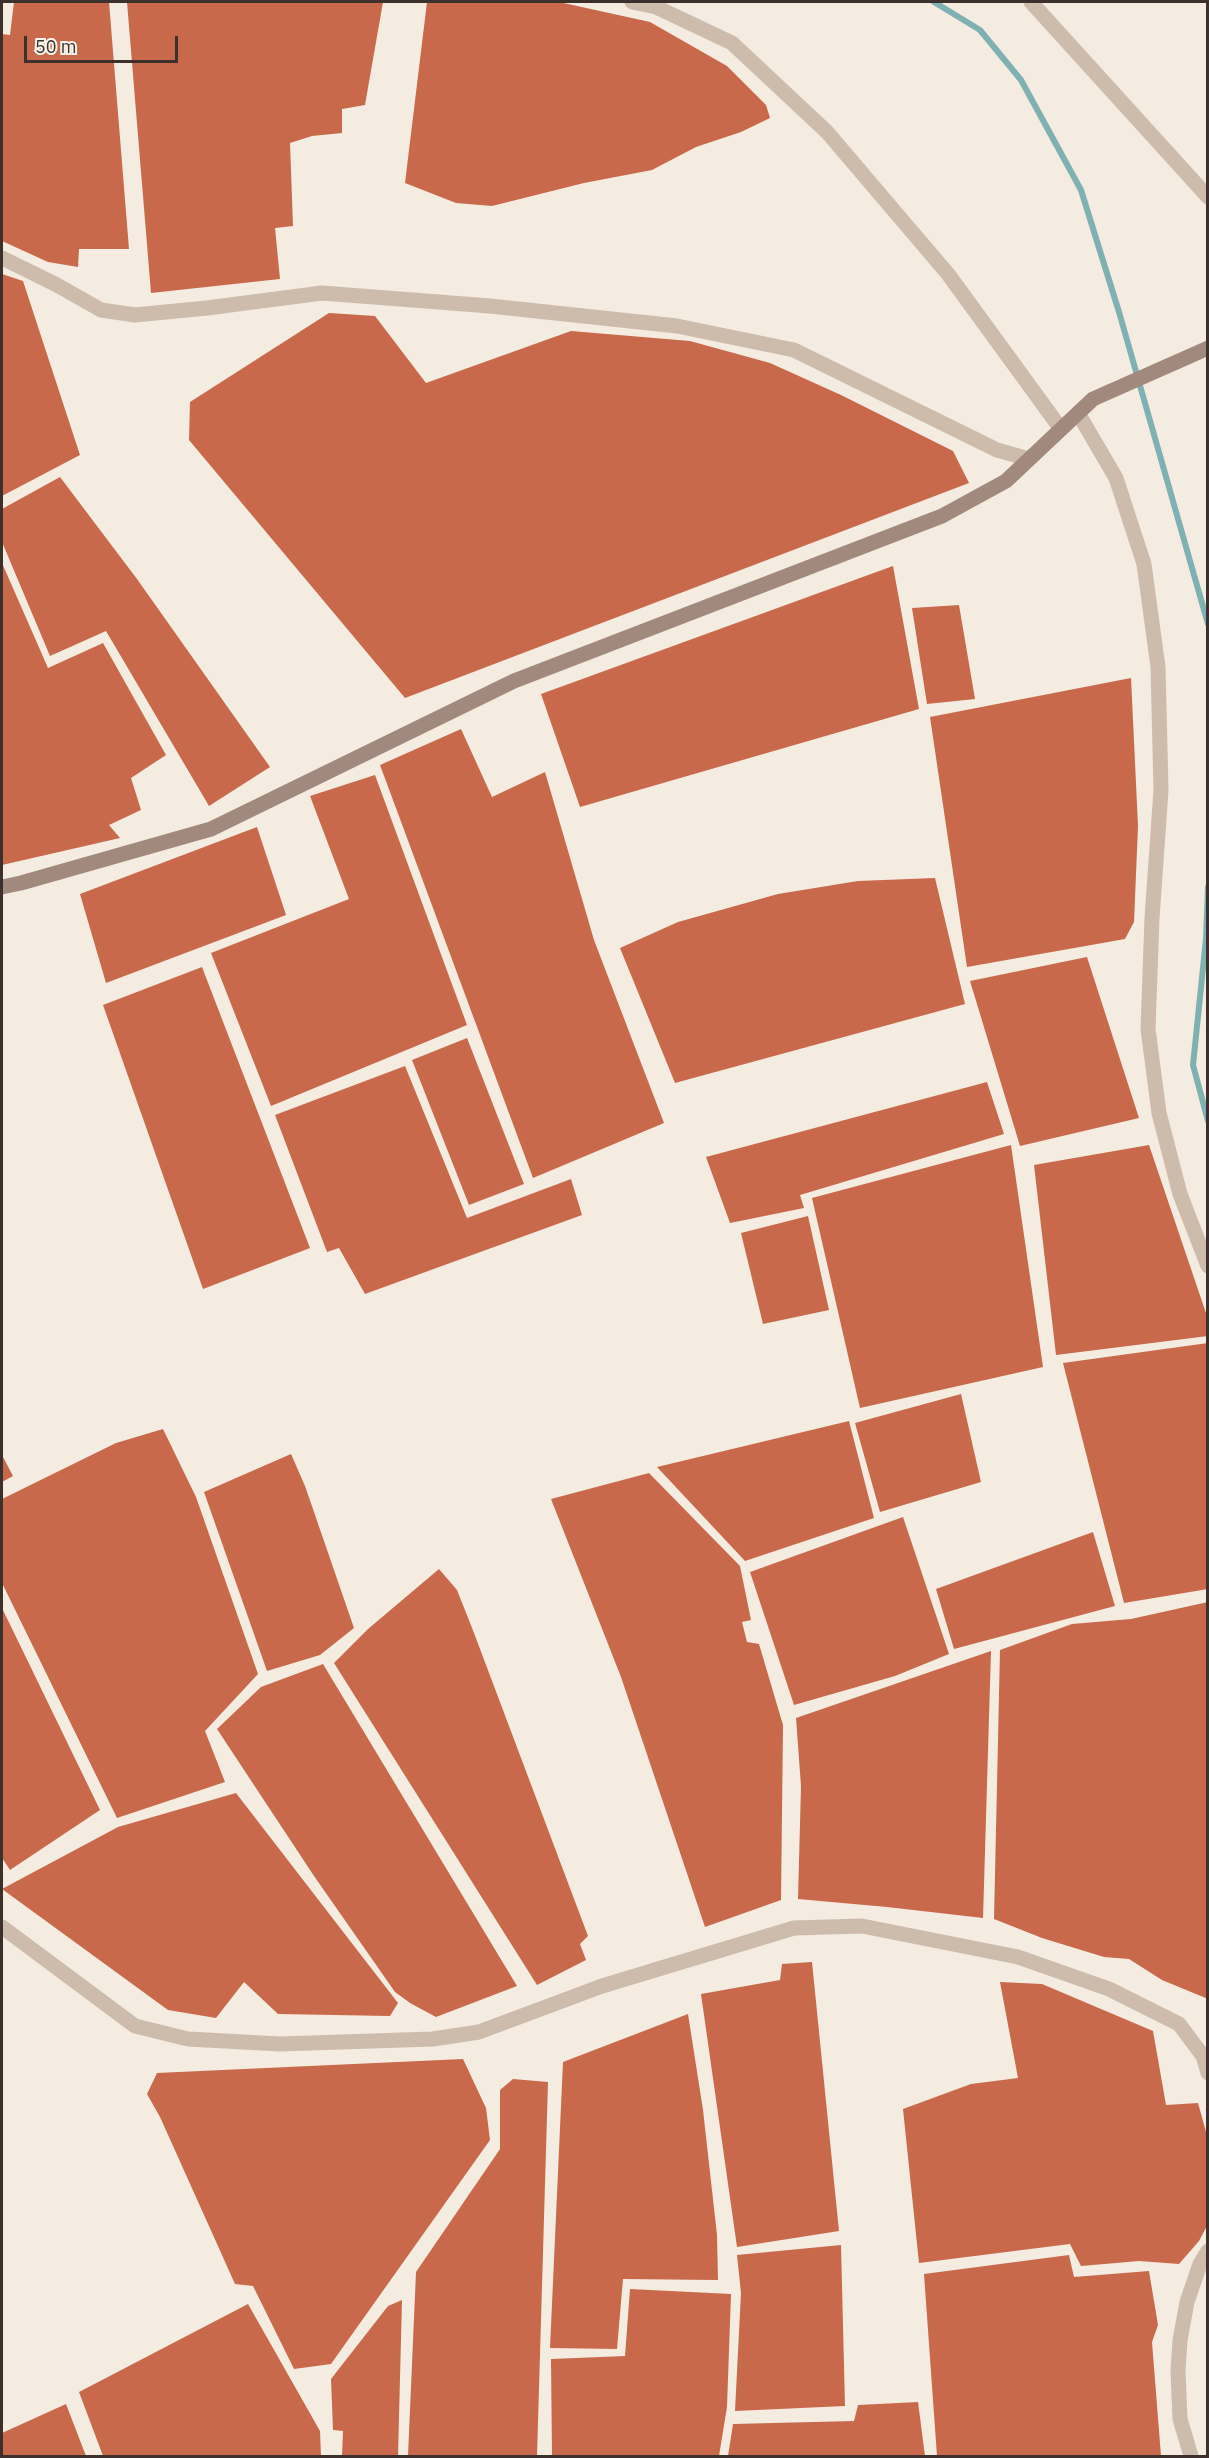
<!DOCTYPE html>
<style>
body{margin:0}
#map{position:relative;width:1209px;height:2458px;overflow:hidden;background:#f4ebe1;font-family:"IBM Plex Sans",sans-serif}
canvas{display:block}
.frame{position:absolute;inset:0;border:3px solid #3b302b;pointer-events:none}
.scale{position:absolute;left:24px;top:36px;width:154px;height:27px;box-sizing:border-box;border:3px solid #3b302b;border-top:0;padding-left:8px;font-size:18px;line-height:21px;white-space:nowrap;color:#3b302b;-webkit-text-stroke:4px #fbf5ee;paint-order:stroke}
</style>
<div id="map">
<canvas width="1209" height="2458"></canvas>
<div class="frame"></div>
<div class="scale">50 m</div>
</div>
<script>
const ctx = document.querySelector('canvas').getContext('2d');
ctx.lineJoin = 'round';
const shape = rows => new Path2D(rows.map(r => 'M' + r).join(''));
function stroke(path, color, width, dash) { ctx.strokeStyle = color; ctx.lineWidth = width; ctx.lineCap = dash ? 'butt' : 'round'; ctx.setLineDash(dash || []); ctx.stroke(path); }
function paint(path, color) { ctx.fillStyle = color; ctx.fill(path, 'evenodd'); }
stroke(shape([
 [934,2,980,30,1021,80,1081,190,1119,312,1208,624],
 [1208,887,1206,939,1193,1065,1208,1121]
]), '#7fb0b2', 6);
paint(shape([
 [14,2,109,2,129,249,79,249,78,267,48,262,2,241,2,34,10,35],
 [127,2,383,2,365,105,342,109,342,133,312,136,290,143,293,226,275,228,280,279,151,293],
 [427,2,559,2,650,22,727,66,766,105,770,118,741,132,696,147,652,170,584,183,492,206,456,203,405,183],
 [2,274,23,281,80,455,2,496],
 [329,313,375,316,426,383,571,331,690,341,770,363,841,395,953,451,969,483,405,698,189,440,190,402],
 [60,477,137,579,270,767,209,806,106,631,50,656,2,542,2,509],
 [2,563,48,668,103,643,166,755,131,778,141,810,109,825,120,838,2,865],
 [893,566,919,709,580,807,541,694],
 [959,605,975,699,927,704,912,608],
 [1131,678,1138,826,1134,922,1125,939,967,967,930,717],
 [461,729,492,797,545,772,594,940,664,1123,533,1178,380,765],
 [375,775,467,1025,271,1106,211,953,349,899,310,796],
 [257,827,286,915,106,983,80,894],
 [935,878,965,1004,675,1083,620,948,678,922,778,894,858,881],
 [1087,957,1139,1118,1020,1146,970,981],
 [202,967,310,1248,203,1289,103,1005],
 [467,1038,524,1184,469,1205,412,1060],
 [405,1066,467,1218,571,1179,582,1215,365,1294,339,1248,327,1252,275,1115],
 [987,1082,1004,1134,800,1195,804,1208,730,1223,706,1157],
 [1011,1145,1043,1367,860,1408,812,1198],
 [1149,1145,1208,1319,1208,1336,1056,1355,1034,1165],
 [808,1216,829,1310,763,1324,741,1233],
 [1208,1343,1208,1589,1124,1603,1063,1363],
 [961,1394,981,1482,880,1512,855,1423],
 [849,1421,874,1518,745,1561,657,1467],
 [163,1429,196,1497,258,1674,205,1731,225,1782,117,1818,2,1583,2,1499,116,1443],
 [291,1454,305,1486,354,1628,320,1655,267,1671,204,1492],
 [2,1455,13,1476,2,1482],
 [649,1473,740,1566,751,1620,742,1622,747,1642,759,1644,783,1725,781,1900,705,1927,621,1677,551,1499],
 [903,1517,949,1654,895,1676,794,1705,750,1572],
 [1093,1532,1115,1606,954,1649,936,1589],
 [439,1569,457,1590,474,1633,588,1936,580,1944,586,1960,537,1985,334,1663,368,1629],
 [1208,1602,1208,1999,1162,1980,1129,1959,1104,1957,1042,1938,994,1919,1000,1650,1072,1624,1131,1619],
 [2,1608,100,1810,10,1870,2,1858],
 [991,1651,983,1918,887,1907,798,1899,801,1786,796,1718],
 [323,1664,517,1986,436,2017,410,2003,395,1992,314,1876,217,1729,261,1687],
 [236,1793,398,2003,390,2016,278,2014,244,1982,216,2018,168,2010,2,1889,118,1827],
 [812,1962,839,2231,737,2247,701,1994,780,1980,782,1964],
 [1000,1982,1042,1984,1153,2031,1166,2105,1198,2103,1208,2139,1208,2224,1199,2241,1179,2264,1139,2261,1081,2266,1070,2244,919,2263,903,2109,971,2084,1018,2078],
 [688,2014,703,2110,717,2235,718,2280,623,2279,617,2349,550,2348,563,2062],
 [463,2059,486,2108,490,2140,331,2364,294,2369,253,2286,235,2284,160,2117,147,2094,157,2073],
 [513,2079,548,2082,537,2456,408,2456,416,2272,500,2149,500,2090],
 [841,2245,845,2406,735,2411,741,2293,737,2255],
 [1069,2255,1074,2277,1149,2271,1158,2325,1152,2342,1161,2456,937,2456,924,2274],
 [630,2289,731,2294,727,2407,719,2456,552,2456,551,2359,625,2356],
 [402,2300,398,2456,342,2456,343,2431,333,2430,331,2379,388,2306],
 [248,2304,320,2431,321,2456,103,2456,79,2392],
 [918,2402,925,2456,728,2456,733,2424,854,2421,858,2405],
 [66,2404,86,2456,2,2456,2,2433]
]), '#c8694b');
stroke(shape([
 [632,2,656,7,732,43,827,132,948,274,1061,429],
 [1031,2,1208,197],
 [2,258,57,285,101,310,135,315,207,308,322,293,490,306,677,326,794,350,997,450,1029,459],
 [1078,413,1116,478,1144,564,1158,667,1161,790,1152,918,1148,1029,1159,1113,1180,1194,1208,1266],
 [2,1927,135,2026,188,2039,280,2044,433,2039,479,2032,602,1986,794,1928,862,1926,1018,1957,1109,1989,1179,2024,1203,2056,1208,2073],
 [1191,2456,1180,2419,1178,2371,1180,2340,1187,2302,1200,2264,1208,2251]
]), '#cdbbac', 15);
stroke(shape([
 [2,887,21,883,211,829,514,681,942,516,1006,481,1093,399,1208,348]
]), '#a18a7d', 15);
</script>
